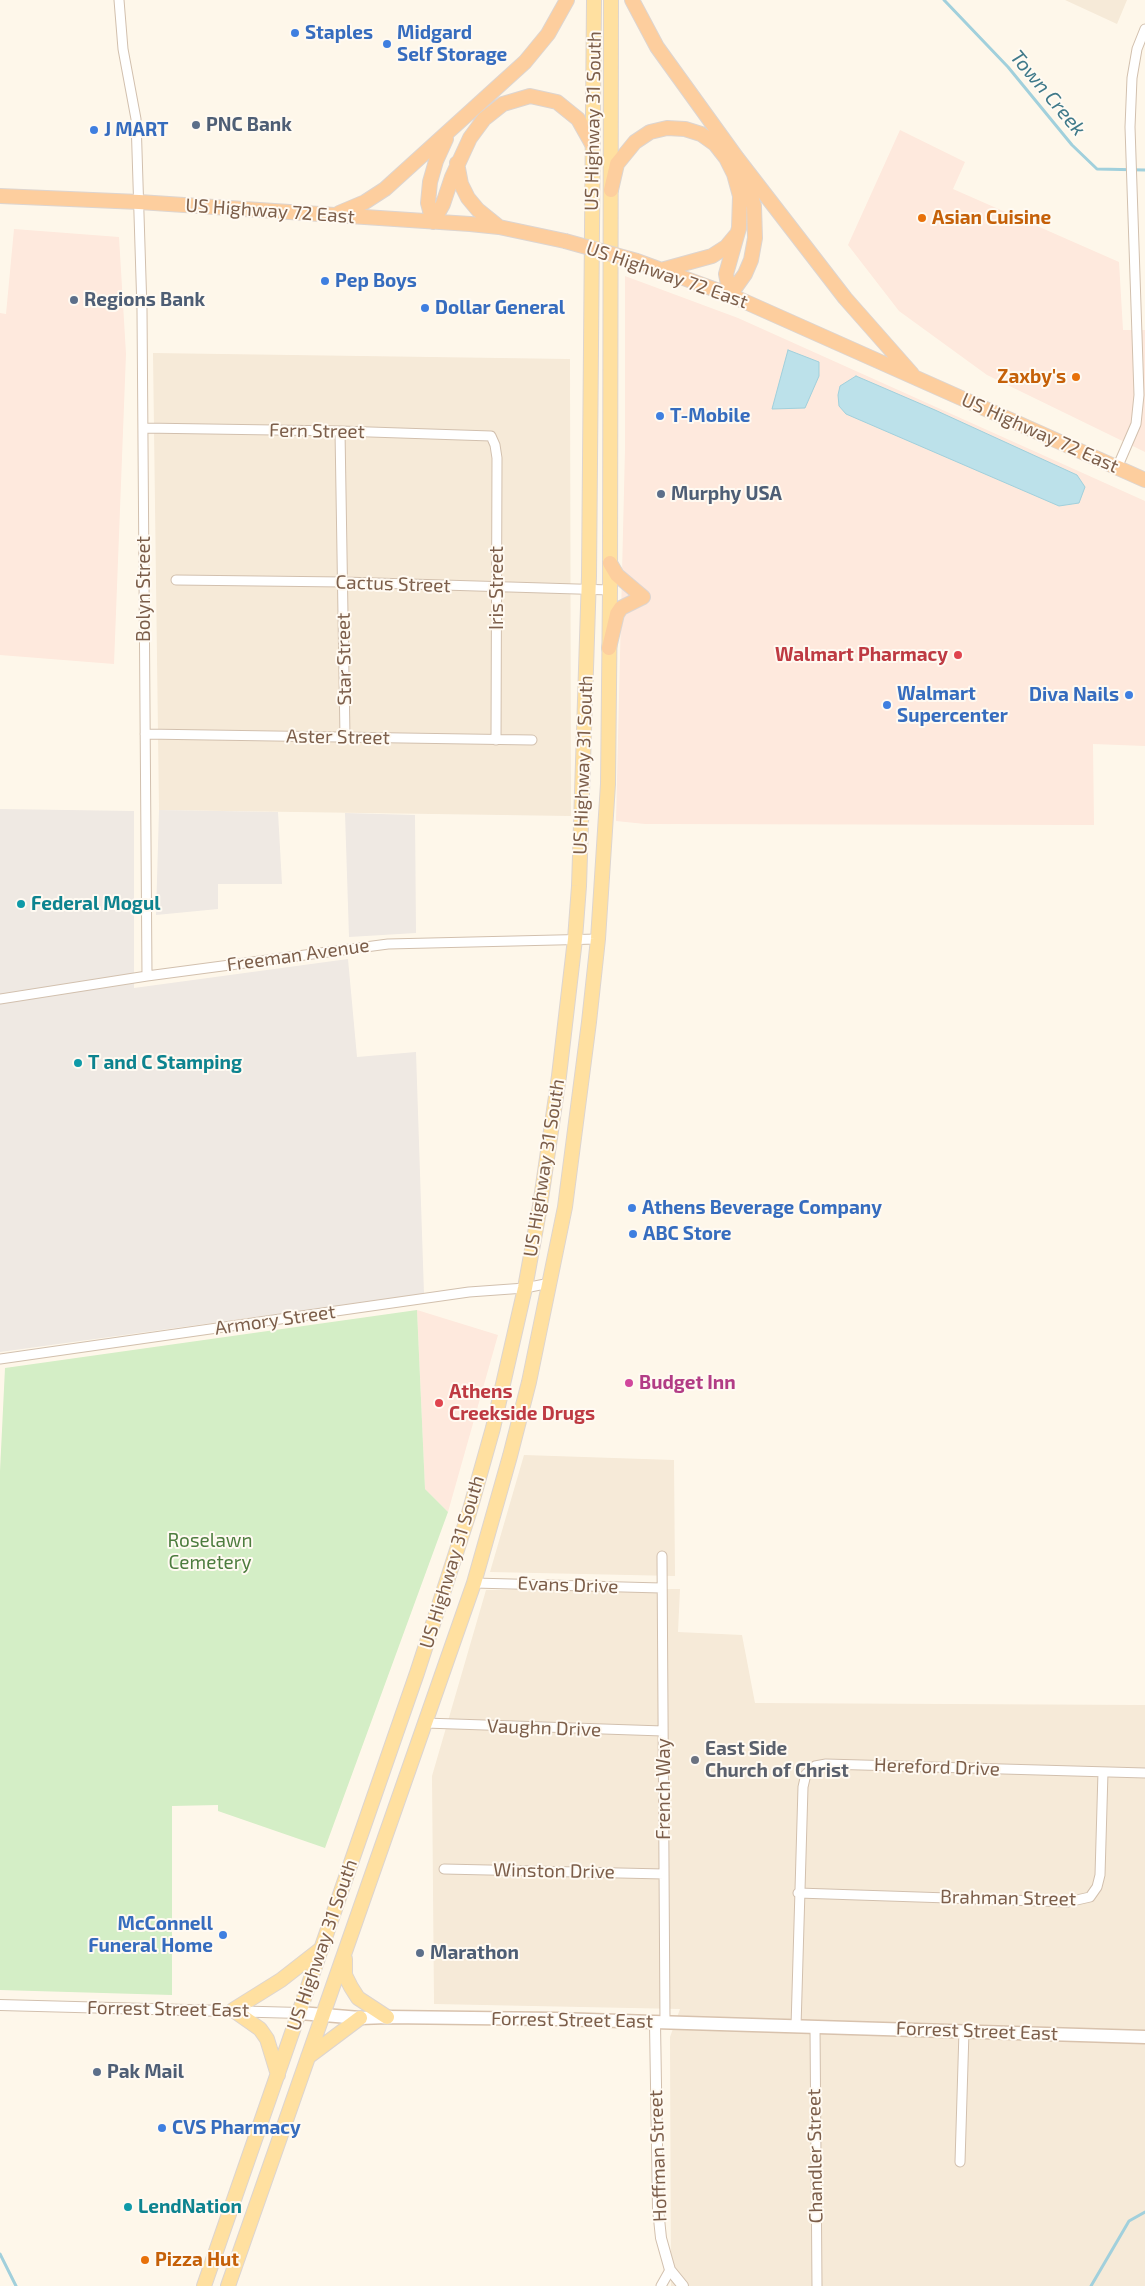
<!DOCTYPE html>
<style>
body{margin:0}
canvas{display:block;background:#fef7ea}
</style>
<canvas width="1145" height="2286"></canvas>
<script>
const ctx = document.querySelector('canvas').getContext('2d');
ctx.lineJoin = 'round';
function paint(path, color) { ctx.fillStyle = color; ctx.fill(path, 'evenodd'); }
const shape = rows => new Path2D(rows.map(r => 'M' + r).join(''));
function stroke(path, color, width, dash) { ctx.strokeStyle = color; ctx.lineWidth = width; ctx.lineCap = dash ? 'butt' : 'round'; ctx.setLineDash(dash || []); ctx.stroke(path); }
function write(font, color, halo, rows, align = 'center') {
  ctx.font = font + ' "Exo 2",sans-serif'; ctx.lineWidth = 4; ctx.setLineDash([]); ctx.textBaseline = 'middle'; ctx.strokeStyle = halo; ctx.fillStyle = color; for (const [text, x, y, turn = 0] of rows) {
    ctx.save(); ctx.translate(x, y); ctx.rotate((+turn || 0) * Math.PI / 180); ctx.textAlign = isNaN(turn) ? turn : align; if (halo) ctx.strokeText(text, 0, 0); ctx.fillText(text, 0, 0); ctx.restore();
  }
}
paint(shape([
 [1065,0,1127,0,1117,24],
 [153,353,570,359,571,816,159,810],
 [524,1455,674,1460,675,1576,490,1572],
 [680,1589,678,1632,742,1635,755,1703,1145,1705,1145,2286,671,2286,670,2037,680,2009,434,2004,432,1776,486,1590]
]), '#f6ead8');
paint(shape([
 [900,130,965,162,953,189,1119,262,1123,330,1145,330,1145,452,987,375,899,311,848,245],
 [14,229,119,237,126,354,114,664,0,655,0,313,6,314],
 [625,276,738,318,1145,501,1145,746,1093,744,1094,825,645,824,616,821,625,449],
 [417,1310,498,1335,448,1512,425,1489]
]), '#fee9dd');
paint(shape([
 [0,809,134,811,134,988,348,959,357,1057,416,1052,424,1294,0,1352],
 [159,810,278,812,282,884,218,884,218,909,156,915],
 [345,813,415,815,416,933,349,937]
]), '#efe9e3');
paint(shape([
 [417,1310,425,1489,448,1512,325,1848,218,1811,218,1805,172,1806,172,1995,0,1990,0,1471,5,1368]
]), '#d4eec6');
const water = shape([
 [788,350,819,362,819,376,805,408,772,409,788,350],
 [856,376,935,410,1077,475,1085,487,1079,503,1059,506,846,414,839,406,838,395,840,386,856,376]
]);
paint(water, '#bce1ea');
stroke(water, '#a1d0dc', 1);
stroke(shape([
 [944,0,1008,67,1072,145,1097,169,1145,170],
 [0,2254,16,2286],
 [1091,2286,1129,2221,1145,2212]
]), '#a1d0dc', 3);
const minor = shape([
 [119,0,123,49,136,119,142,310,147,976],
 [143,428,340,431,491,436,495,445,497,458,496,740],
 [340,431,345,737],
 [1117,468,1136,424,1139,395,1130,127,1132,78,1137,49,1145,29],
 [176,580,343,582,610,590],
 [145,734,532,740],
 [0,999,147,976,388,944,598,939],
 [0,1359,469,1292,525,1288,550,1283],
 [662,1556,665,2022],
 [474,1583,661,1588],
 [425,1723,663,1731],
 [444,1869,664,1874],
 [798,1893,1068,1902,1090,1897,1097,1887,1100,1875,1103,1772],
 [796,2027,803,1787,806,1774,815,1766,826,1764,1145,1773],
 [815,2027,817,2286],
 [960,2162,964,2031],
 [661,2286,670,2270]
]);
const tertiary = shape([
 [0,2005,300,2013],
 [655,2023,658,2209,661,2238,670,2270,683,2286]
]);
const secondary = shape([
 [300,2013,360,2018,387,2017,556,2019,1145,2037]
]);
const primary = shape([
 [345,1959,345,1975,351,1987,358,1998,387,2017],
 [308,2057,360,2018],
 [278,2075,267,2039,260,2029,233,2010,281,1980,322,1948],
 [204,2286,417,1673,469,1513,493,1428,525,1288,540,1206,559,1076,575,939,579,886,589,576,594,0],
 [228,2286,474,1583,510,1456,529,1382,565,1207,589,1022,598,939,608,784,610,590,611,0]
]);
const trunk = shape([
 [632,0,657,47,737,158,845,298,912,374],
 [457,163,461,184,468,198,478,210,499,227],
 [611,190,617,164,635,142,650,132,667,128,685,129,701,134,715,144,726,158,734,174,740,196,739,228,726,274,730,295],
 [0,196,139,202,470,224,499,227,565,241],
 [339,213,365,202,385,189,525,62,548,34,567,0],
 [433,222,443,204,452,177,470,138,484,119,503,104,530,96,557,102,578,119,592,144],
 [433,222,428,203,430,182,436,161,446,139],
 [637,261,730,295,1145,480],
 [661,270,712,256,726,247,736,235],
 [730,295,745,274,751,260,755,238,754,206,743,172],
 [609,648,617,614,621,608,643,597,617,575,610,563]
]);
stroke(minor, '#d2c0ae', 11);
stroke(tertiary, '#d2c0ae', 12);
stroke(secondary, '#d8c2ad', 15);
stroke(primary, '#ddd5d0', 16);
stroke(trunk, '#ddd5d0', 16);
stroke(minor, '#fff', 9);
stroke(tertiary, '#fff', 10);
stroke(secondary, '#fff', 12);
stroke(primary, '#ffe0a0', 14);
stroke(trunk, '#fdce9e', 14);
const trunkBridge = shape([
 [565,241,637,261]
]);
stroke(trunkBridge, '#ddd5d0', 16, []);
stroke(trunkBridge, '#fdce9e', 14);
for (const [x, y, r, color] of [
 [295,33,5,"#3f7fe0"],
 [387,44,5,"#3f7fe0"],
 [196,125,5,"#5c6f8a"],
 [94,130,5,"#3f7fe0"],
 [922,218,5,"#e8710a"],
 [325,281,5,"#3f7fe0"],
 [74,300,5,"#5c6f8a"],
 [425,308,5,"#3f7fe0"],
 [1076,377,5,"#e8710a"],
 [660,416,5,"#3f7fe0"],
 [661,494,5,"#5c6f8a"],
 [958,655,5,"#e0444e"],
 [1129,695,5,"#3f7fe0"],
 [887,705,5,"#3f7fe0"],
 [21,904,5,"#0f9aa8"],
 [78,1063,5,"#0f9aa8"],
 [632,1208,5,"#3f7fe0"],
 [633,1234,5,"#3f7fe0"],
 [629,1383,5,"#d1479c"],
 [439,1403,5,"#e0444e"],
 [695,1760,5,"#6b7280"],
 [223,1935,5,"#3f7fe0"],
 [420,1953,5,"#5c6f8a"],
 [97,2072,5,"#5c6f8a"],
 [162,2128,5,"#3f7fe0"],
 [128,2207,5,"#0f9aa8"],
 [145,2260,5,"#e8710a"]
]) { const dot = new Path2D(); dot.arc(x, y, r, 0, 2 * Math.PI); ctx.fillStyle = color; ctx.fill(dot); stroke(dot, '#fffaf2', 2); }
write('bold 19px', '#366cbe', '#fffaf2', [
 ["Staples",305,33],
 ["Midgard",397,33],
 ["Self Storage",397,55],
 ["J MART",104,130],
 ["Pep Boys",335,281],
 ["Dollar General",435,308],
 ["T-Mobile",670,416],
 ["Walmart",897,694],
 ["Supercenter",897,716],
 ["Diva Nails",1119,695,"right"],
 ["Athens Beverage Company",642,1208],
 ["ABC Store",643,1234],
 ["McConnell",213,1924,"right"],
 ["Funeral Home",213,1946,"right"],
 ["CVS Pharmacy",172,2128]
], 'left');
write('19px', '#7c5e4a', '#fffaf2', [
 ["US Highway 31 South",593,121,-89],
 ["US Highway 72 East",270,211,4],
 ["US Highway 72 East",667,275,19],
 ["Fern Street",317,431,1],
 ["US Highway 72 East",1040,433,24],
 ["Cactus Street",393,584,2],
 ["Iris Street",497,588,-90],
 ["Bolyn Street",144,589,-90],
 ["Star Street",344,659,-91],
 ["Aster Street",338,737,1],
 ["US Highway 31 South",583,765,-88],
 ["Freeman Avenue",298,955,-8],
 ["US Highway 31 South",544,1168,-81],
 ["Armory Street",275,1320,-8],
 ["US Highway 31 South",452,1562,-73],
 ["Evans Drive",568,1585,2],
 ["Vaughn Drive",544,1728,2],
 ["Hereford Drive",937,1767,2],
 ["French Way",664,1789,-90],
 ["Winston Drive",554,1871,1],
 ["Brahman Street",1008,1898,1],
 ["US Highway 31 South",322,1945,-71],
 ["Forrest Street East",168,2009,1],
 ["Forrest Street East",572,2020,1],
 ["Forrest Street East",977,2031,2],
 ["Hoffman Street",658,2156,-92],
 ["Chandler Street",815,2156,-91]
]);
write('bold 19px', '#4e5e75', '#fffaf2', [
 ["PNC Bank",206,125],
 ["Regions Bank",84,300],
 ["Murphy USA",671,494],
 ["Marathon",430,1953],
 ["Pak Mail",107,2072]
], 'left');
write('bold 19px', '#c56008', '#fffaf2', [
 ["Asian Cuisine",932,218],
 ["Zaxby's",1066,377,"right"],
 ["Pizza Hut",155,2260]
], 'left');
write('bold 19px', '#be3a42', '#fffaf2', [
 ["Walmart Pharmacy",948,655],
 ["Athens",449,1392,"left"],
 ["Creekside Drugs",449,1414,"left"]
], 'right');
write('bold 19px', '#0d838f', '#fffaf2', [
 ["Federal Mogul",31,904],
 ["T and C Stamping",88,1063],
 ["LendNation",138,2207]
], 'left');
write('bold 19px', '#b23c85', '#fffaf2', [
 ["Budget Inn",639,1383]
], 'left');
write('19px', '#4d7c3e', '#fffaf2', [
 ["Roselawn",210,1541],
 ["Cemetery",210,1563]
]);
write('bold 19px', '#5b616d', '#fffaf2', [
 ["East Side",705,1749],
 ["Church of Christ",705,1771]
], 'left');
write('italic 20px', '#3f7989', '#fffaf2', [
 ["Town Creek",1048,93,50]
]);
</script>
